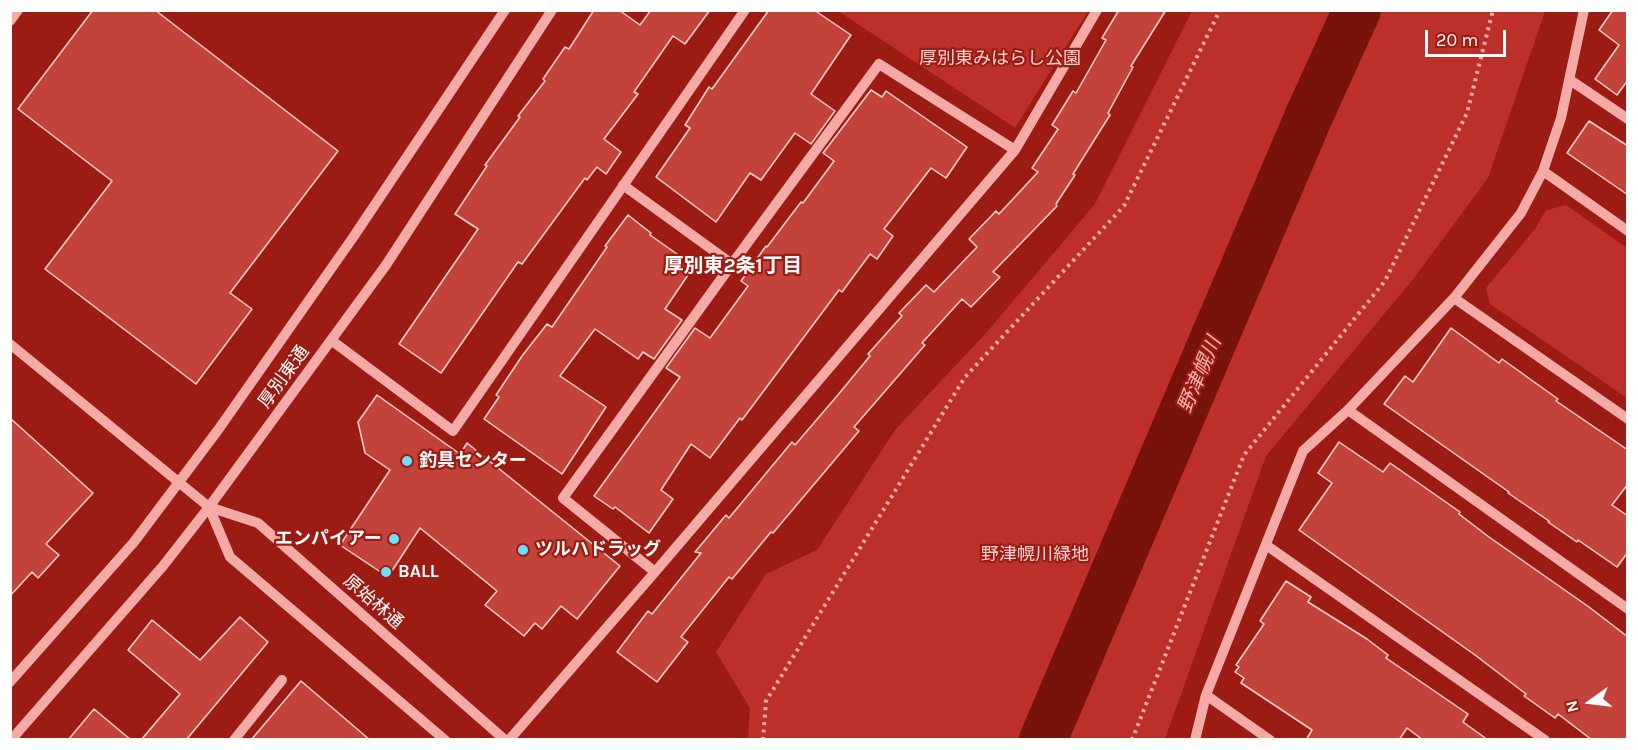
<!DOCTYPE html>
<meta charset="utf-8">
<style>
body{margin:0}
#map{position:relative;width:1638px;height:750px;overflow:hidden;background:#9c1b12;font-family:Karla,sans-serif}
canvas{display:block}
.frame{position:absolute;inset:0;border:12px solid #fff;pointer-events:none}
.north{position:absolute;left:1560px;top:672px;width:60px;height:60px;-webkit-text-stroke:4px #9c1b12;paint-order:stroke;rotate:256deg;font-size:16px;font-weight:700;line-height:24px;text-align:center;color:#fff}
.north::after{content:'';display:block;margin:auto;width:21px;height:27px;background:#fff;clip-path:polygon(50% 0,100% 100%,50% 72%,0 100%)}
.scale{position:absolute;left:1425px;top:30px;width:81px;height:27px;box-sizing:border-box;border:3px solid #fff;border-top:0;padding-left:8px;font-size:18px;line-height:21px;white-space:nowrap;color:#fff;-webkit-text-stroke:4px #9c1b12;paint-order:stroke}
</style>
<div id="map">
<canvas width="1638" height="750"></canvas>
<div class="frame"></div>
<div class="north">N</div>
<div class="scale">20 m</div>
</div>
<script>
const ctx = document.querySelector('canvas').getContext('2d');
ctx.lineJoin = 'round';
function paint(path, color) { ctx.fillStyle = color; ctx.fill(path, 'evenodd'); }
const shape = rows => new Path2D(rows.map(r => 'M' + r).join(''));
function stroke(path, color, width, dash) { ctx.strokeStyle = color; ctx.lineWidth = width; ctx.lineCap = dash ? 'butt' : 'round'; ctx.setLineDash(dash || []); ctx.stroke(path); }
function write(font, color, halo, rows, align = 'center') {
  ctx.font = font + ' Karla,"Noto Sans JP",sans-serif'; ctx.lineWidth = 4.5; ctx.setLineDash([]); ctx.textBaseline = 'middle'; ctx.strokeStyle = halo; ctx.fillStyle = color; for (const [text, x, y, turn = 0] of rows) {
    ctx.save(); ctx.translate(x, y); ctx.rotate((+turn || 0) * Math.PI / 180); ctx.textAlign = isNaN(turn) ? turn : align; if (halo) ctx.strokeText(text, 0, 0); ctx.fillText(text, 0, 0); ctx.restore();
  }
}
paint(shape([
 [838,11,1088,11,1015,128],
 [1192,11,1545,11,1488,178,1414,278,1266,456,1165,739,748,739,750,708,716,652,766,574,817,550,895,430,987,332,1095,204],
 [1566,205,1627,248,1627,398,1490,304,1486,288,1535,229,1546,210]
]), '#bd3029');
stroke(shape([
 [1043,740,1308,118,1357,10]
]), '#78130b', 48);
const building = shape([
 [93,10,155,10,338,151,230,293,252,309,196,384,45,269,112,181,18,109,93,10],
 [594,10,619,10,640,25,651,10,710,10,685,44,673,36,634,92,638,94,604,139,621,152,606,174,597,167,587,180,585,178,522,264,518,262,441,373,399,344,478,229,455,214,487,166,485,165,520,117,518,116,545,81,543,79,565,47,569,49,594,10],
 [769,10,814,10,851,35,811,94,835,111,811,144,795,133,761,180,750,173,716,222,656,177,690,128,685,125,709,87,712,89,769,10],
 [1119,10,1166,10,1131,66,1133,67,1108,113,1110,115,1073,174,1075,175,1056,204,1057,206,993,272,1000,277,971,307,962,299,922,343,925,345,854,427,859,431,773,533,771,532,732,579,729,577,681,637,688,642,657,682,617,652,648,611,652,614,701,553,695,552,726,515,729,518,792,442,795,445,837,396,870,356,868,354,902,316,899,313,926,285,934,292,977,247,969,239,996,211,999,214,1038,172,1032,168,1058,129,1052,125,1073,91,1076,93,1106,40,1102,38,1119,10],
 [1613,10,1628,10,1628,80,1617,95,1595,79,1619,45,1599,30,1613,10],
 [871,90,882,97,886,91,967,147,946,178,931,168,884,229,893,236,877,259,870,254,842,292,839,290,742,420,740,418,710,458,691,444,661,490,673,499,649,533,615,507,613,509,594,496,680,377,666,368,695,328,710,338,748,286,741,281,766,246,767,247,801,202,803,203,834,161,823,153,871,90],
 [1589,121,1628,146,1628,195,1567,153,1589,121],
 [628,215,651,233,650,235,694,266,665,309,682,320,654,359,643,352,638,359,595,329,560,376,606,407,562,474,484,419,499,397,496,395,522,356,547,324,552,327,607,247,605,246,628,215],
 [1451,328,1499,363,1502,359,1558,399,1556,401,1628,450,1628,484,1612,505,1628,516,1628,552,1617,567,1578,540,1577,542,1548,522,1549,521,1508,493,1509,492,1384,404,1405,376,1413,382,1451,328],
 [377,395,460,454,467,443,620,566,577,619,561,606,542,629,535,623,524,636,485,605,497,591,420,528,388,577,340,545,390,470,365,453,358,422,377,395],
 [10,418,93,493,46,544,59,555,38,578,32,572,10,596,10,418],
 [1339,442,1383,472,1390,463,1460,512,1459,514,1489,537,1589,607,1628,637,1628,740,1592,740,1558,714,1555,718,1524,696,1526,694,1475,655,1299,530,1332,483,1318,473,1339,442],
 [1286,581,1311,597,1308,602,1367,639,1388,655,1386,658,1468,714,1463,722,1488,740,1423,740,1407,728,1399,740,1306,740,1312,730,1241,683,1244,678,1235,672,1239,667,1236,665,1264,624,1260,621,1286,581],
 [240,617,268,642,186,740,141,740,180,694,128,650,152,620,200,660,240,617],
 [301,681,370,740,251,740,301,681],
 [94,709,131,740,68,740,94,709]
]);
paint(building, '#c3433b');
stroke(building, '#fed2d0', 1.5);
stroke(shape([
 [763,740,766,701,965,377,1124,206,1220,10],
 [1132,740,1244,455,1385,281,1467,113,1493,10]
]), '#f4aba8', 4, [3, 4.5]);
stroke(shape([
 [10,21,18,10],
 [1570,80,1628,119],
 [1543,171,1628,231],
 [623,185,732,264],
 [1454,298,1628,419],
 [331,340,453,431,745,10],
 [10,344,209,507,258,523,505,740],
 [1348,410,1628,609],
 [209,507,230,557,445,740],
 [1266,545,1545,740],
 [655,572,563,498,732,264,879,64,1015,150],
 [10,682,134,542,218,430,354,236,505,10],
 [1206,695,1270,740],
 [11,740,163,566,209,507,386,265,552,10],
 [234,740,282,680],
 [509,740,655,572,1015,150,1097,10],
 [1195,740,1206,695,1303,451,1348,410,1454,298,1521,213,1543,171,1561,118,1584,10]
]), '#f4aba8', 10);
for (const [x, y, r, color] of [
 [407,461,6,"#6bdfff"],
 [394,539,6,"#6bdfff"],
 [523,550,6,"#6bdfff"],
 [386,572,6,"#6bdfff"]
]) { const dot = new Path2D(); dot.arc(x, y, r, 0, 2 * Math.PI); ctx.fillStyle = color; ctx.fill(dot); stroke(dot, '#9c1b12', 2); }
write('18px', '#fed2d0', '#9c1b12', [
 ["厚別東みはらし公園",1000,59],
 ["野津幌川緑地",1035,555]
]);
write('18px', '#fff', '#9c1b12', [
 ["厚別東通",284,377,-54],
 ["原始林通",373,602,41]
]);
write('bold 18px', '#fff', '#9c1b12', [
 ["釣具センター",419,461],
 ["エンパイアー",382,539,"right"],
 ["ツルハドラッグ",535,550],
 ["BALL",398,572]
], 'left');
write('bold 20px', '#fff', '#9c1b12', [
 ["厚別東2条1丁目",733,266]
]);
write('italic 20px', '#fab7b4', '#9c1b12', [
 ["野津幌川",1200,375,-67]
]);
</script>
